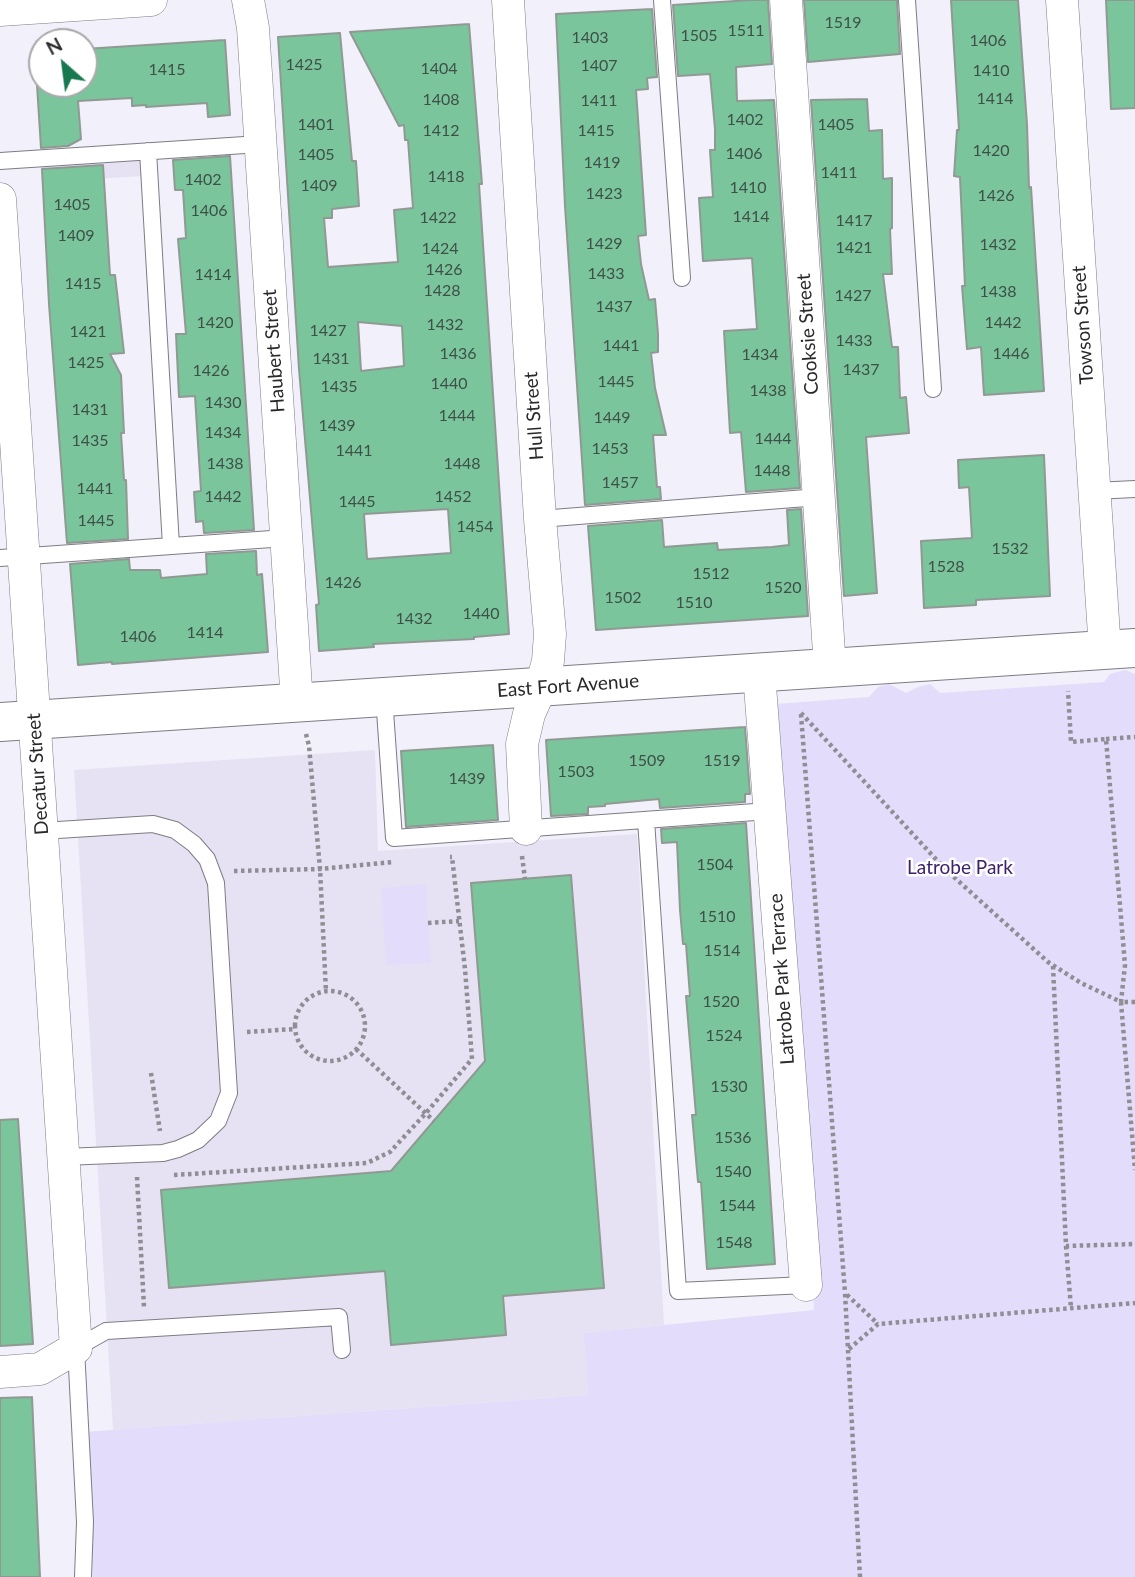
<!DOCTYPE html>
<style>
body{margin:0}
#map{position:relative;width:1135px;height:1577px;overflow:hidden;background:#f2f0fa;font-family:Lato,sans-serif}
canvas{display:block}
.north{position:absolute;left:28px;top:28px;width:70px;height:70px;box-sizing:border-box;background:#fff;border:2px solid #a9a9ab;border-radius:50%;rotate:332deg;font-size:19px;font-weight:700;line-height:28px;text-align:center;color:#29292c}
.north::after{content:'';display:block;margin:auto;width:24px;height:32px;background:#187950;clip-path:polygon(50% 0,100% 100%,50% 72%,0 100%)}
</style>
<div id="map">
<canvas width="1135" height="1577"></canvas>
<div class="north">N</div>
</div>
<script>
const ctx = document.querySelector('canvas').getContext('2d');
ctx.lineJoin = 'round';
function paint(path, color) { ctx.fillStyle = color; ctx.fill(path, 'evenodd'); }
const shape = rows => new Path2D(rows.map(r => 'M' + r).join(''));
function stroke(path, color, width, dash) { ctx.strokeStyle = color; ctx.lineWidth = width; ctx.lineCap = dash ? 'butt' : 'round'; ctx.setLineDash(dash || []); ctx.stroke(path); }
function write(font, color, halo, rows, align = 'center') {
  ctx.font = font + ' Lato,sans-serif'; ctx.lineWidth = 5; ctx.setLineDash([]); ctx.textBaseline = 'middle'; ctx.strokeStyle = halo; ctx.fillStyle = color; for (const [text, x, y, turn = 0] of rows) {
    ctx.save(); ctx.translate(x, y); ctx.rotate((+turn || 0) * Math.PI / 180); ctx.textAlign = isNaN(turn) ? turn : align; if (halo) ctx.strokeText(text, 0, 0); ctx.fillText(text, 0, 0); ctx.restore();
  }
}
paint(shape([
 [142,158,143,176,42,182,40,164],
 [806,504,814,617,794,618,786,506],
 [375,750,378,851,637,834,664,1325,585,1333,588,1395,113,1430,74,770]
]), '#e6e2f3');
paint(shape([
 [1125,670,1135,674,1135,1577,93,1577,84,1432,588,1395,584,1333,814,1310,802,1114,765,916,760,901,759,890,766,885,757,862,776,704,869,697,878,687,889,684,906,693,918,687,930,684,940,693,1104,682,1110,674],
 [426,884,431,963,386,965,381,888]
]), '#e3dcfa');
const building = shape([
 [751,0,768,0,772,64,736,67,737,101,774,100,800,488,746,492,741,432,730,433,724,331,757,329,752,258,703,261,699,198,713,197,710,150,715,150,715,129,710,74,678,76,673,5,751,0],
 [804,0,897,0,900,54,808,62,804,0],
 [951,0,1018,0,1027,124,1029,188,1031,187,1044,391,984,395,981,347,967,349,962,286,965,286,960,177,954,176,957,130,959,130,951,0],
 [1106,0,1135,0,1135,108,1111,109,1106,0],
 [652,9,657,77,647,78,648,89,636,90,646,235,638,236,641,264,649,300,655,299,658,334,658,352,651,353,655,388,666,435,653,435,657,487,660,487,661,499,585,505,565,206,556,14,652,9],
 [469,24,482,184,479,184,509,634,474,637,474,639,373,644,374,647,319,651,316,605,319,604,299,369,278,37,340,33,352,161,356,161,359,206,332,209,332,218,324,218,328,267,398,262,394,210,413,208,408,140,405,140,404,125,399,126,350,32,469,24],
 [358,322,402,326,404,366,361,371,358,322],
 [448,509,451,553,367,559,364,514,448,509],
 [225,40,230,115,208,117,207,103,146,107,146,105,132,106,132,98,78,101,81,139,68,146,41,148,35,53,42,52,42,84,84,84,84,49,225,40],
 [867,99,869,131,882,130,883,179,892,178,892,228,890,229,892,274,883,274,892,347,898,347,900,398,906,397,909,433,866,437,877,593,844,596,811,100,867,99],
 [230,156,254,530,204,533,203,521,196,522,194,492,201,491,195,396,179,397,176,334,186,334,178,239,186,238,183,190,175,190,173,160,230,156],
 [103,165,110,275,115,275,124,353,110,354,121,375,124,433,121,433,124,480,126,480,128,539,67,543,49,304,42,169,103,165],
 [1044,455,1050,596,976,600,976,605,924,608,921,541,972,538,969,487,959,488,958,460,1044,455],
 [801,509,808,616,596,630,588,526,662,520,664,547,717,543,718,550,772,547,789,545,787,510,801,509],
 [256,551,257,575,262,574,268,652,112,664,112,662,78,665,70,564,129,559,130,570,160,570,161,578,207,574,206,554,256,551],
 [745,727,750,794,745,794,745,802,660,808,659,799,605,804,605,806,588,807,588,814,551,816,546,740,745,727],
 [493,745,498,820,406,827,401,751,493,745],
 [746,823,775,1264,707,1269,701,1182,698,1182,692,1115,696,1115,686,996,690,996,686,944,683,944,680,910,677,842,662,843,661,829,746,823],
 [571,875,604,1288,503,1296,506,1335,391,1345,385,1271,169,1288,161,1190,391,1171,485,1061,471,883,571,875],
 [18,1119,33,1344,0,1346,0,1120,18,1119],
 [32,1397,40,1577,0,1577,0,1398,32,1397]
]);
paint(building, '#7bc59d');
stroke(building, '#909993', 2);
const lane = shape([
 [662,0,682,278],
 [907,0,933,389],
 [148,151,171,546],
 [0,161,260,144],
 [1094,491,1135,489],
 [540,519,819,497],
 [0,558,286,538],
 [384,697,394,838,769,811],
 [646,820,678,1291,806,1285],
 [42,831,153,824,175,830,194,844,207,859,216,883,229,1093,218,1121,198,1140,178,1149,163,1153,64,1157],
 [83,1577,85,1522,76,1348,106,1331,339,1317,342,1350]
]);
const street = shape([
 [248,0,253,28,297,703],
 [508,0,540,519,550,634,548,661,541,687,529,714,522,744,526,829],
 [786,0,830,668],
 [1062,0,1105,650],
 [0,10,151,0],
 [0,199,76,1348,40,1369,0,1372],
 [759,673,806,1285]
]);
const secondary = shape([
 [0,722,1135,648]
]);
stroke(lane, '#7d7c84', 18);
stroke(street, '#7d7c84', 33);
stroke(secondary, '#7d7c84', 40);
stroke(shape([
 [801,713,945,869,1048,962,1081,983,1121,1002,1125,965,1106,739,1071,742,1068,691],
 [801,714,845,1293],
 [306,734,309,746,320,869,326,992],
 [1106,739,1135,737],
 [522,856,525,879],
 [234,871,320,869,393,862],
 [428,923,459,921],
 [1053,966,1066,1246,1135,1244],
 '295 1026a35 35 0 1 1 70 0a35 35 0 1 1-70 0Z',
 [1135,1002,1121,1002,1135,1170],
 [247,1032,295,1029],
 [356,1049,434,1121],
 [151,1073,160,1131],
 [174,1175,367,1163,390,1152,426,1113,472,1059,465,969,452,857,450,857],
 [137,1177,144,1307],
 [1066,1246,1071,1308],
 [849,1349,878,1324,1135,1303],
 [860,1577,845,1293,878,1324]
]), '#8f8e95', 4.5, [3.5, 3.5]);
stroke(lane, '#fff', 16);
stroke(street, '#fff', 32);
stroke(secondary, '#fff', 38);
write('16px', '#3e5048', null, [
 ["1519",843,23],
 ["1511",746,31],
 ["1505",699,36],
 ["1403",590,38],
 ["1406",988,41],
 ["1425",304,65],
 ["1407",599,66],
 ["1404",439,69],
 ["1415",167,70],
 ["1410",991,71],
 ["1414",995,99],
 ["1408",441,100],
 ["1411",599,101],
 ["1402",745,120],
 ["1401",316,125],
 ["1405",836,125],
 ["1412",441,131],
 ["1415",596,131],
 ["1420",991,151],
 ["1406",744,154],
 ["1405",316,155],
 ["1419",602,163],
 ["1411",839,173],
 ["1418",446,177],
 ["1402",203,180],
 ["1409",319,186],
 ["1410",748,188],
 ["1423",604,194],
 ["1426",996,196],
 ["1405",72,205],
 ["1406",209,211],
 ["1414",751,217],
 ["1422",438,218],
 ["1417",854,221],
 ["1409",76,236],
 ["1429",604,244],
 ["1432",998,245],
 ["1421",854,248],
 ["1424",440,249],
 ["1426",444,270],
 ["1433",606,274],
 ["1414",213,275],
 ["1415",83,284],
 ["1428",442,291],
 ["1438",998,292],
 ["1427",853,296],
 ["1437",614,307],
 ["1420",215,323],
 ["1442",1003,323],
 ["1432",445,325],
 ["1427",328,331],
 ["1421",88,332],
 ["1433",854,341],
 ["1441",621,346],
 ["1436",458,354],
 ["1446",1011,354],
 ["1434",760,355],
 ["1431",331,359],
 ["1425",86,363],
 ["1437",861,370],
 ["1426",211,371],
 ["1445",616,382],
 ["1440",449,384],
 ["1435",339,387],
 ["1438",768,391],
 ["1430",223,403],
 ["1431",90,410],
 ["1444",457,416],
 ["1449",612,418],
 ["1439",337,426],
 ["1434",223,433],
 ["1444",773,439],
 ["1435",90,441],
 ["1453",610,449],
 ["1441",354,451],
 ["1438",225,464],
 ["1448",462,464],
 ["1448",772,471],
 ["1457",620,483],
 ["1441",95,489],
 ["1442",223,497],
 ["1452",453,497],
 ["1445",357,502],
 ["1445",96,521],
 ["1454",475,527],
 ["1532",1010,549],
 ["1528",946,567],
 ["1512",711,574],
 ["1426",343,583],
 ["1520",783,588],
 ["1502",623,598],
 ["1510",694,603],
 ["1440",481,614],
 ["1432",414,619],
 ["1414",205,633],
 ["1406",138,637],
 ["1509",647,761],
 ["1519",722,761],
 ["1503",576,772],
 ["1439",467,779],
 ["1504",715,865],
 ["1510",717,917],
 ["1514",722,951],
 ["1520",721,1002],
 ["1524",724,1036],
 ["1530",729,1087],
 ["1536",733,1138],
 ["1540",733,1172],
 ["1544",737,1206],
 ["1548",734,1243]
]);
write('19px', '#29292c', '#fff', [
 ["Towson Street",1083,325,-94],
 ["Cooksie Street",808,334,-94],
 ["Haubert Street",274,351,-94],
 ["Hull Street",534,416,-94],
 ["East Fort Avenue",568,686,-4],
 ["Decatur Street",38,774,-94],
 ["Latrobe Park Terrace",782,979,-94]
]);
write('19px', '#3c216c', '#fff', [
 ["Latrobe Park",960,868]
]);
</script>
